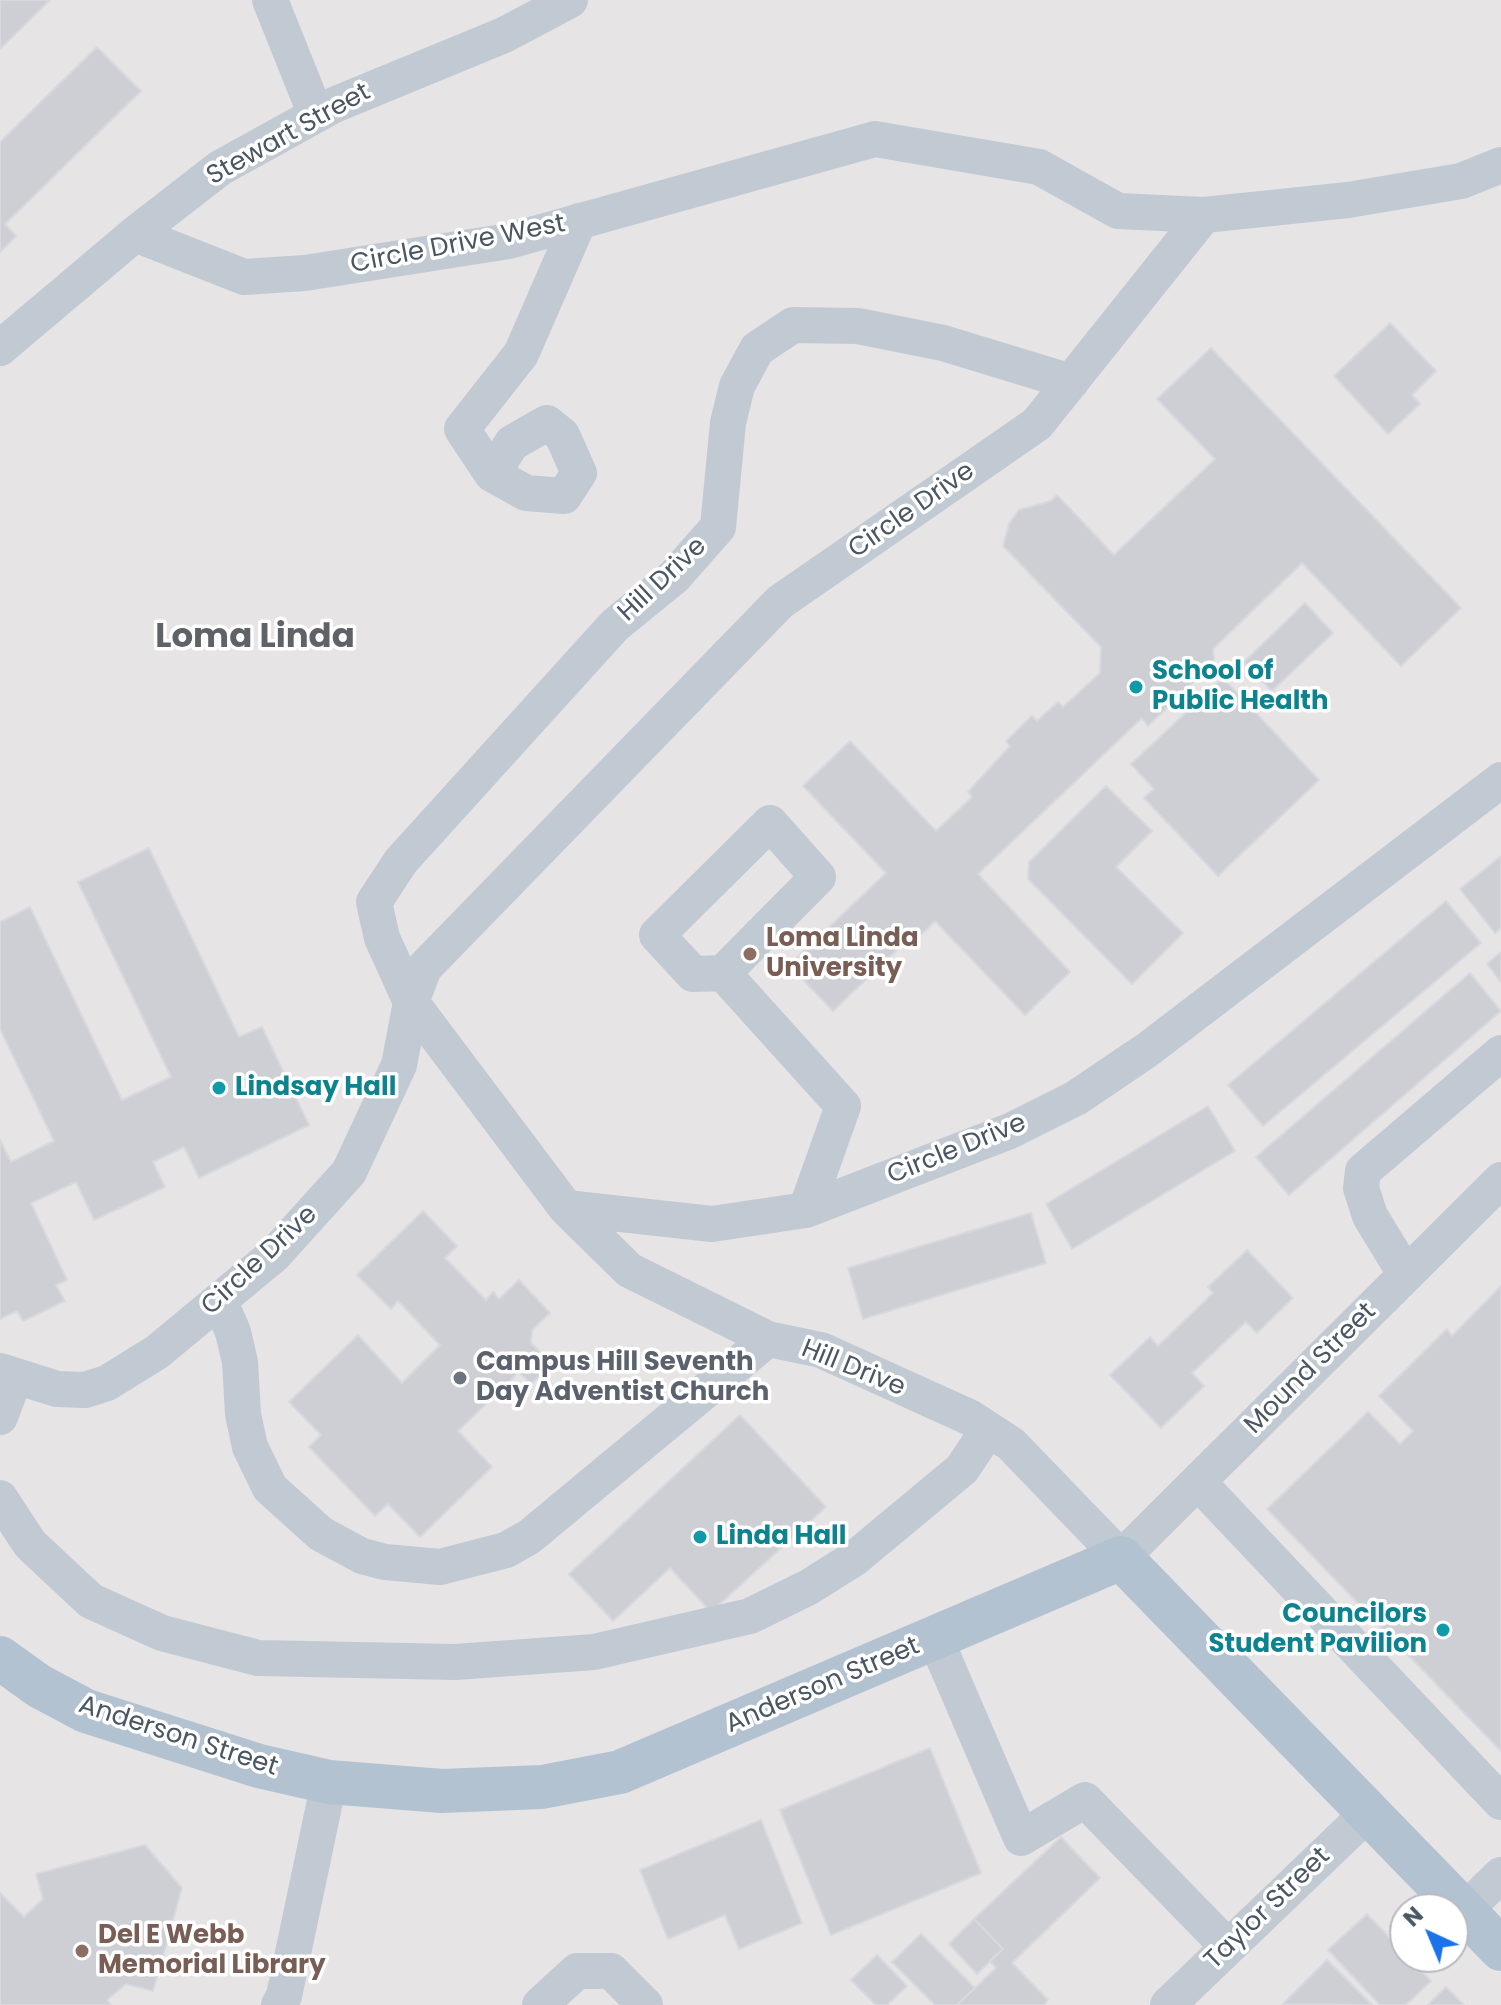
<!DOCTYPE html>
<style>
body{margin:0}
#map{position:relative;width:1501px;height:2005px;overflow:hidden;background:#f5f3f3;font-family:Poppins,sans-serif}
canvas{display:block}
.north{position:absolute;left:1389px;top:1893px;width:80px;height:80px;box-sizing:border-box;background:#fff;border:2px solid #b7bbc0;border-radius:50%;rotate:316deg;font-size:22px;font-weight:700;line-height:32px;text-align:center;color:#4a5661}
.north::after{content:'';display:block;margin:auto;width:28px;height:36px;background:#1a73e8;clip-path:polygon(50% 0,100% 100%,50% 72%,0 100%)}
</style>
<div id="map">
<canvas width="1501" height="2005"></canvas>
<div class="north">N</div>
</div>
<script>
const ctx = document.querySelector('canvas').getContext('2d');
ctx.lineJoin = 'round';
function paint(path, color) { ctx.fillStyle = color; ctx.fill(path, 'evenodd'); }
const shape = rows => new Path2D(rows.map(r => 'M' + r).join(''));
function stroke(path, color, width, dash) { ctx.strokeStyle = color; ctx.lineWidth = width; ctx.lineCap = dash ? 'butt' : 'round'; ctx.setLineDash(dash || []); ctx.stroke(path); }
function write(font, color, halo, rows, align = 'center') {
  ctx.font = font + ' Poppins,sans-serif'; ctx.lineWidth = 7; ctx.setLineDash([]); ctx.textBaseline = 'middle'; ctx.strokeStyle = halo; ctx.fillStyle = color; for (const [text, x, y, turn = 0] of rows) {
    ctx.save(); ctx.translate(x, y); ctx.rotate((+turn || 0) * Math.PI / 180); ctx.textAlign = isNaN(turn) ? turn : align; if (halo) ctx.strokeText(text, 0, 0); ctx.fillText(text, 0, 0); ctx.restore();
  }
}
paint(shape([
 [0,0,1501,0,1501,2005,0,2005],
 [1405,1909,1453,1909,1453,1957,1405,1957]
]), '#e6e4e5');
const building = shape([
 [0,0,50,0,0,49,0,0],
 [97,47,141,91,5,224,16,236,0,252,0,142,97,47],
 [1390,323,1436,371,1412,395,1420,404,1388,434,1334,376,1390,323],
 [1211,348,1461,608,1401,666,1302,563,1213,649,1215,671,1208,668,1148,726,1142,718,978,874,1070,972,1025,1015,935,921,922,934,918,930,833,1011,789,965,886,873,803,786,850,741,936,831,972,797,968,792,1010,746,1006,741,1032,716,1037,721,1058,702,1063,707,1100,673,1101,647,1003,546,1009,524,1019,510,1051,501,1057,495,1114,555,1215,459,1157,399,1211,348],
 [1305,603,1333,633,1272,691,1244,662,1305,603],
 [1223,678,1319,780,1218,876,1144,798,1154,789,1131,764,1223,678],
 [1106,786,1152,831,1116,867,1183,933,1132,984,1028,879,1029,862,1106,786],
 [149,848,239,1037,262,1027,309,1125,199,1178,184,1147,153,1162,165,1187,94,1220,76,1182,31,1203,67,1280,56,1285,65,1301,23,1321,17,1311,0,1319,0,1140,11,1162,54,1141,0,1029,0,922,30,907,122,1100,171,1077,78,882,149,848],
 [1501,856,1501,928,1495,933,1460,889,1501,856],
 [1446,901,1481,943,1263,1126,1228,1085,1446,901],
 [1501,952,1501,982,1487,964,1501,952],
 [1470,973,1501,1011,1289,1195,1256,1157,1470,973],
 [1208,1106,1235,1151,1072,1249,1046,1204,1208,1106],
 [423,1211,457,1246,445,1258,486,1300,493,1292,499,1299,519,1280,550,1313,532,1330,531,1343,552,1364,531,1384,519,1372,458,1431,492,1467,420,1537,388,1504,375,1516,309,1447,321,1435,289,1402,358,1335,402,1383,440,1345,398,1301,391,1309,357,1275,423,1211],
 [1031,1213,1046,1263,863,1319,848,1268,1031,1213],
 [1247,1250,1293,1298,1257,1333,1246,1322,1192,1373,1204,1386,1161,1428,1110,1375,1150,1337,1158,1346,1213,1293,1208,1287,1247,1250],
 [1501,1286,1501,1751,1267,1509,1368,1412,1400,1444,1413,1431,1379,1396,1447,1329,1452,1336,1501,1286],
 [740,1415,826,1507,711,1612,670,1568,613,1621,569,1574,740,1415],
 [930,1748,981,1873,831,1935,780,1810,930,1748],
 [761,1820,802,1923,739,1949,725,1915,668,1939,640,1870,761,1820],
 [1061,1837,1100,1878,1012,1963,1048,2000,1044,2005,957,2005,996,1968,990,1961,1003,1949,974,1919,1061,1837],
 [145,1845,182,1888,153,1991,126,1984,107,2000,111,2005,0,2005,0,1893,24,1917,43,1899,36,1874,145,1845],
 [1367,1914,1431,1981,1406,2005,1380,2005,1328,1950,1367,1914],
 [974,1919,1003,1949,977,1974,949,1944,974,1919],
 [921,1934,975,1988,957,2005,935,2005,892,1962,921,1934],
 [877,1955,907,1986,887,2005,876,2005,851,1980,877,1955],
 [1327,1960,1372,2005,1283,2004,1327,1960],
 [1446,1987,1464,2005,1428,2005,1446,1987]
]);
paint(building, '#cdcfd5');
stroke(building, '#d7d9de', 2);
stroke(shape([
 [270,0,316,115],
 [135,234,244,277,305,273,509,241,875,139,1039,167,1118,211,1204,215],
 [0,348,135,234,220,168,334,105,504,35,570,0],
 [1071,382,943,343,858,326,793,325,757,349,737,386,728,423,718,527,674,577,615,625,401,861,374,902,382,938,411,1002,566,1208,712,1224,806,1210,1010,1131,1076,1098,1147,1050,1501,780],
 [492,474,512,443,547,423,562,435,579,473,564,496,526,493,492,474,462,429,521,354,579,221],
 [723,973,818,877,770,823,657,935,693,974,723,973,843,1106,806,1210],
 [566,1208,629,1270,768,1339,821,1350,971,1418,1011,1444,1121,1558,1501,1180],
 [1406,1275,1370,1216,1361,1188,1363,1171,1501,1053],
 [220,1302,233,1332,240,1362,243,1414,250,1447,270,1488,321,1534,362,1556,385,1562,440,1567,506,1550,529,1537,768,1339],
 [0,1371,57,1389,85,1390,107,1383,157,1352,274,1255,349,1172,399,1065,411,1002,424,968,780,602,1037,424,1204,215,1348,200,1461,181,1501,165],
 [0,1417,15,1377],
 [1198,1482,1501,1802],
 [0,1498,30,1544,91,1601,162,1633,258,1658,455,1662,594,1652,750,1616,809,1587,855,1558,962,1469,988,1430],
 [935,1638,1021,1838,1085,1800,1228,1947],
 [1464,1911,1501,1875],
 [279,2005,284,1996,329,1782],
 [540,2005,577,1971,611,1971,645,2005],
 [1168,2005,1368,1813]
]), '#c1cad2', 36);
stroke(shape([
 [0,1658,39,1686,86,1711,259,1766,329,1782,442,1791,542,1787,620,1772,1121,1558,1501,1949]
]), '#b3c2d1', 44);
for (const [x, y, r, color] of [
 [1136,687,8,"#0f9aa8"],
 [750,954,8,"#8d6e63"],
 [219,1088,8,"#0f9aa8"],
 [460,1378,8,"#6b7280"],
 [700,1537,8,"#0f9aa8"],
 [1443,1630,8,"#0f9aa8"],
 [82,1951,8,"#8d6e63"]
]) { const dot = new Path2D(); dot.arc(x, y, r, 0, 2 * Math.PI); ctx.fillStyle = color; ctx.fill(dot); stroke(dot, '#fff', 3); }
write('26px', '#4a5661', '#fff', [
 ["Stewart Street",289,135,-29],
 ["Circle Drive West",458,245,-11],
 ["Circle Drive",912,511,-35],
 ["Hill Drive",663,580,-43],
 ["Circle Drive",957,1150,-22],
 ["Circle Drive",260,1261,-43],
 ["Hill Drive",853,1369,22],
 ["Mound Street",1311,1369,-45],
 ["Anderson Street",823,1686,-23],
 ["Anderson Street",178,1737,18],
 ["Taylor Street",1268,1909,-44]
]);
write('bold 26px', '#0d838f', '#fff', [
 ["School of",1152,672],
 ["Public Health",1152,702],
 ["Lindsay Hall",235,1088],
 ["Linda Hall",716,1537],
 ["Councilors",1427,1615,"right"],
 ["Student Pavilion",1427,1645,"right"]
], 'left');
write('bold 26px', '#785e54', '#fff', [
 ["Loma Linda",766,939],
 ["University",766,969],
 ["Del E Webb",98,1936],
 ["Memorial Library",98,1966]
], 'left');
write('bold 26px', '#5b616d', '#fff', [
 ["Campus Hill Seventh",476,1363],
 ["Day Adventist Church",476,1393]
], 'left');
write('bold 34px', '#5f6368', '#fff', [
 ["Loma Linda",255,638]
]);
</script>
